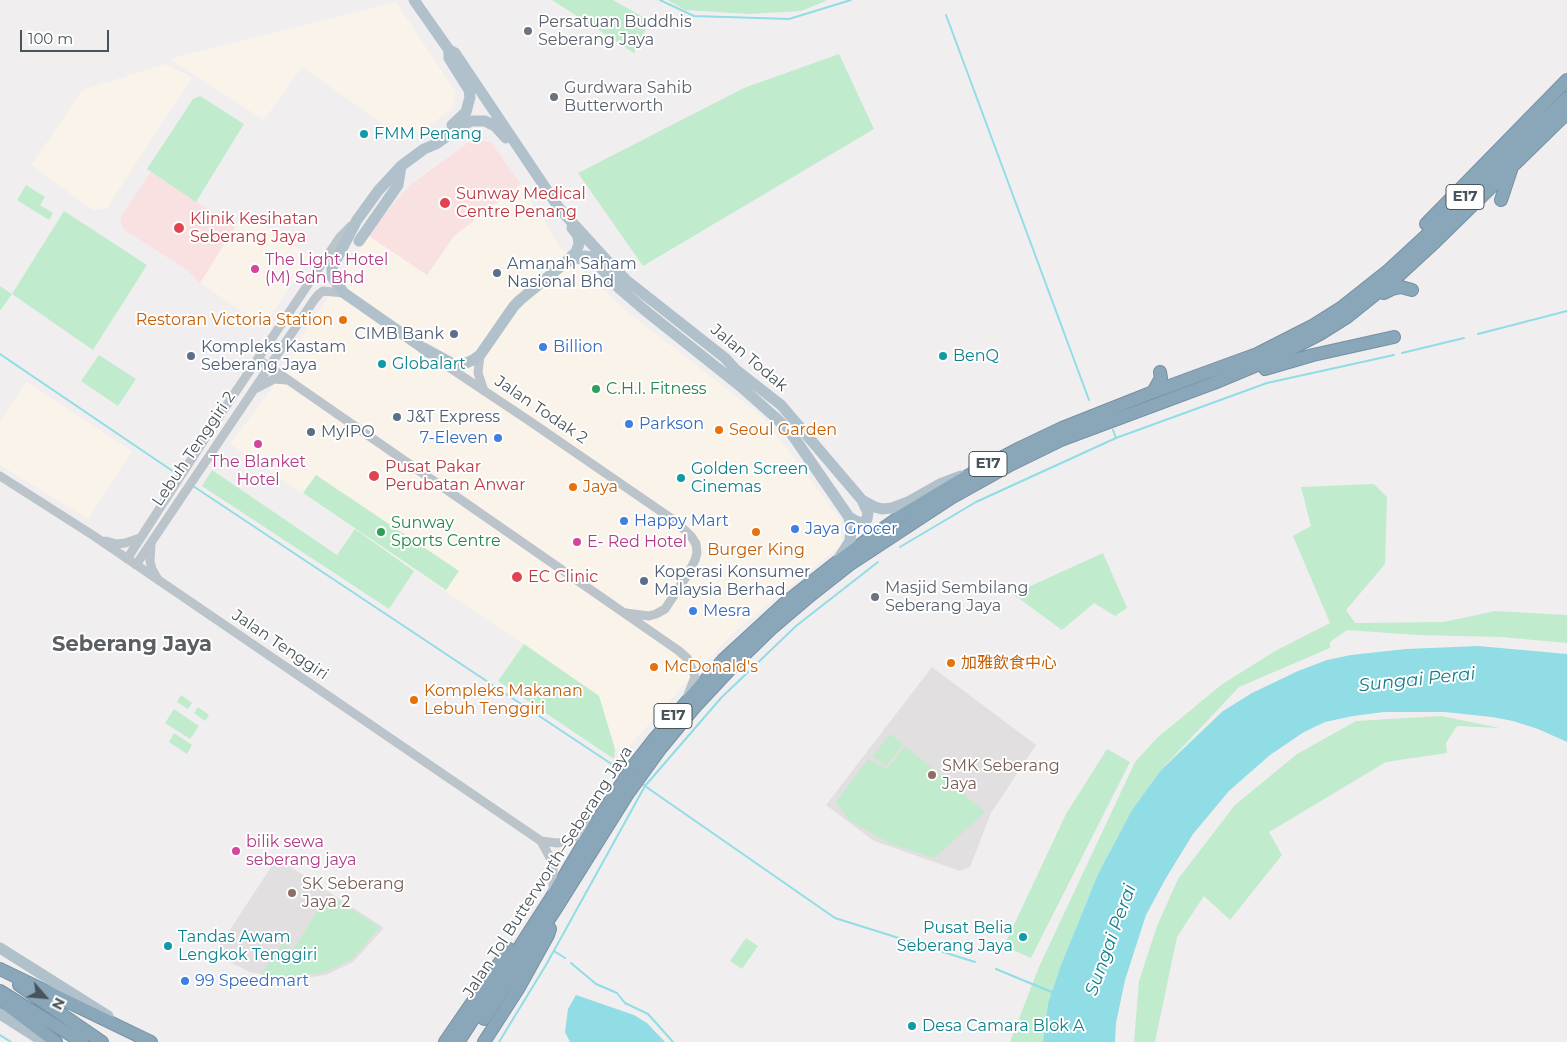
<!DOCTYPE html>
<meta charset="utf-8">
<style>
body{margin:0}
#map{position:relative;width:1567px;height:1042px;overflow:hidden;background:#f1eeef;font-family:Montserrat,sans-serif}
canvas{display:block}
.north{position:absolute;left:20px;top:972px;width:50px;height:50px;-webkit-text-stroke:4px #fff;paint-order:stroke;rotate:117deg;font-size:14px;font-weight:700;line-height:20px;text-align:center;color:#48545a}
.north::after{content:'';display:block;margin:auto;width:18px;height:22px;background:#48545a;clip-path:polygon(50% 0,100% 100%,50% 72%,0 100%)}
.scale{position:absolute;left:20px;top:30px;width:89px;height:22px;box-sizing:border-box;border:2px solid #48545a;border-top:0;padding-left:6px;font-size:15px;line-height:18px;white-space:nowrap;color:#48545a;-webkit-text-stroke:4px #fff;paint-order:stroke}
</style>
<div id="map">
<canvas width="1567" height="1042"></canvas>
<div class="north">N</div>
<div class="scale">100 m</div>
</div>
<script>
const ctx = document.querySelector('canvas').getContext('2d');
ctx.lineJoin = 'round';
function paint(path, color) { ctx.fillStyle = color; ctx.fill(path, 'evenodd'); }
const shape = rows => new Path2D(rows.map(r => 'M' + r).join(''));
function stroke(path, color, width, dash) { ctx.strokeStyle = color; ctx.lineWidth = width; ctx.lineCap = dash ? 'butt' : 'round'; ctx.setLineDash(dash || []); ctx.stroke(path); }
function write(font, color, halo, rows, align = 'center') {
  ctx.font = font + ' Montserrat,"Noto Sans SC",sans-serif'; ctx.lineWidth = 4; ctx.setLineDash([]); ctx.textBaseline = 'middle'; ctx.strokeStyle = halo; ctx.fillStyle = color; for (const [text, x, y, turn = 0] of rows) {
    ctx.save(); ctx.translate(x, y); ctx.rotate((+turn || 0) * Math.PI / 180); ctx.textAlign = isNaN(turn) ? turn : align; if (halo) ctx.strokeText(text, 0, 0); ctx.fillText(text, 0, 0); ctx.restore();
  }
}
paint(shape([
 [396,2,455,91,452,109,409,140,389,128,302,67,264,120,169,59],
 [165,64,192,77,107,208,93,210,31,165,83,90],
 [472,140,491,142,521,184,538,213,544,218,546,225,559,246,621,307,763,417,841,520,842,545,739,627,680,689,626,750,615,749,599,696,594,692,230,444,275,384,286,360,379,220,410,185,421,176],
 [244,213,310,256,269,319,258,322,200,283],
 [26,382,132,451,88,519,0,465,0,422]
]), '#faf3e9');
paint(shape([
 [932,667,1036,745,991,813,970,867,960,871,874,841,826,805],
 [277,858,384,928,353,962,326,975,290,980,250,972,214,954]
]), '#e2dfe0');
paint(shape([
 [472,140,491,142,521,184,454,236,427,275,369,236,379,220,410,185],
 [151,172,235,227,200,283,187,270,123,229,120,218]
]), '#f9e0e1');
paint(shape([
 [552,0,613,0,650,21,634,53],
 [667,0,826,0,826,1,801,11,749,14,685,10],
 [839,54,874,129,643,266,578,173,744,88],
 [200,96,244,124,196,202,147,169,193,99],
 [26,185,45,197,40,205,53,213,49,220,17,200],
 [64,211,147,265,93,350,12,294,0,311,0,286,12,294],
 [99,355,136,379,118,406,81,381],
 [212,470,337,555,355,529,414,571,389,609,202,486],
 [316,475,459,571,446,590,303,493],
 [1374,484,1387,497,1385,564,1346,610,1355,623,1444,622,1495,611,1567,615,1567,643,1501,637,1417,635,1347,630,1330,642,1330,648,1239,687,1161,770,1132,810,1098,874,1061,965,1048,1003,1043,1042,1010,1042,1039,967,1135,762,1157,738,1221,685,1275,651,1330,623,1293,536,1311,526,1301,487],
 [1103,553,1127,608,1115,616,1094,603,1062,630,1013,594],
 [524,644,599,696,615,749,614,759,498,681],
 [181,695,192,703,188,709,177,702],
 [198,707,209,715,205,721,194,713],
 [174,709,199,726,190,739,165,723],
 [1441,716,1500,728,1457,726,1446,743,1447,753,1386,762,1269,832,1282,855,1230,920,1204,896,1177,937,1155,1042,1134,1042,1139,981,1157,926,1178,879,1235,805,1297,754,1356,721],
 [174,733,192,745,187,754,169,742],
 [890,734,903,744,886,766,873,756],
 [905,746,985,812,934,858,891,844,849,820,836,802,868,759,887,769],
 [1107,749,1130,762,1031,958,1004,946,1066,814],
 [328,894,380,927,352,959,325,972,288,978,261,975,283,943,293,950],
 [746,938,758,946,742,969,730,961]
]), '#c0ebcc');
paint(shape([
 [1478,646,1567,654,1567,742,1538,729,1513,721,1492,717,1445,712,1384,712,1353,716,1325,722,1304,732,1270,755,1229,791,1193,834,1166,878,1146,915,1125,980,1116,1023,1115,1042,1043,1042,1048,1003,1061,965,1098,874,1132,810,1161,770,1223,711,1252,693,1298,671,1327,660,1351,655,1406,649],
 [576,995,634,1015,647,1023,665,1042,570,1042,565,1032,568,1009]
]), '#90dde5');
stroke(shape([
 [660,0,694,16,789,19,851,0],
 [946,15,1089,400],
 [1478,334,1567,311],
 [1402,353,1464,338],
 [0,354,174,472],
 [1113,430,1116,438],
 [193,486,613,765],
 [900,547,976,502,1116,438,1267,383,1394,355],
 [642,784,835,918,975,962],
 [554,951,565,958],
 [571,963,596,984,617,993,625,1003,648,1014,673,1042],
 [996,969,1054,993],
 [0,1035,11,1042],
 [499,1042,546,965,645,786,721,698,796,626,878,562]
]), '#90dde5', 2);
const highway = shape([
 [1501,200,1511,170],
 [1426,224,1567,80],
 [1384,293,1392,289,1401,287,1412,290],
 [1265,369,1313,355,1394,337],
 [1153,392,1161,378,1160,372],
 [0,969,151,1042],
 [19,985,102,1042],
 [0,991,82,1042],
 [2,1001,56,1042],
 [484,1019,557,907,627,795,661,748,694,708,735,664,771,629,811,595,849,565,951,498,1012,464,1061,440,1214,383,1274,358,1320,334,1347,317,1397,277,1435,242,1567,113],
 [459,1041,553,895,595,824,633,766,655,738,723,660,785,603,837,562,871,537,901,516,976,471,1020,448,1062,428,1153,392,1257,354,1314,325,1341,308,1389,270,1428,234,1567,98],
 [445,1042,509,949],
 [484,1042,518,989,548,935,550,929]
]);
stroke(highway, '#7591a5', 14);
stroke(shape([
 [480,355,478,373,484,391],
 [258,359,679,651,687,658,693,671,695,677,688,695],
 [444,364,528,420,675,521,691,536,696,544,697,553,695,560,688,574,665,609,656,614,649,616,626,613],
 [257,388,274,379,287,380],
 [0,476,94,536,541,841,553,863,553,892],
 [106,541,117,544,125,543,140,538],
 [151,545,150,561,152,569,157,578],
 [127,559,222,412,340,237,351,226],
 [136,565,314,300,319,294,323,291,344,293],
 [541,841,557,843,565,842,578,835,591,823]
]), '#bbc4ca', 9);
stroke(shape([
 [414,0,449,50,455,53,559,208,611,265,626,280,725,358,735,369,781,405,862,500,875,507,882,509,892,508,908,502,940,484,961,476],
 [449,52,449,58,469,90,470,97,466,112,452,125],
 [359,241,398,185,401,166],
 [567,261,576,252,579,244,578,236,572,228],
 [424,348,455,365,466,363,473,360,480,355,514,306,520,300,566,262,585,256,591,257,619,288,647,312,740,386,775,417,791,433,849,517,851,530,850,541,839,558],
 [429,353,420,346,344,293,332,277,332,268,357,220,378,191,401,166,424,149,436,144,464,124,472,121,485,121,495,126,506,138],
 [849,517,858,522,863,522,867,519,868,513,862,500],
 [0,948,108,1016],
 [0,1014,44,1042]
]), '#b0c1cb', 11);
stroke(highway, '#8aa6b9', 12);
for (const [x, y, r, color] of [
 [528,31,5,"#6b7280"],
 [554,97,5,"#6b7280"],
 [364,134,5,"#0f9aa8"],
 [445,203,6,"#e0444e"],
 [179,228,6,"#e0444e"],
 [255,269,5,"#d1479c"],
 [497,273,5,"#5c6f8a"],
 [343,320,5,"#e8710a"],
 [454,334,5,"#5c6f8a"],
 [543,347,5,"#3f7fe0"],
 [191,356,5,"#5c6f8a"],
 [943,356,5,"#0f9aa8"],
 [382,364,5,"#0f9aa8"],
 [596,389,5,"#2e9e5b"],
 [397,417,5,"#5c6f8a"],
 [629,424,5,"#3f7fe0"],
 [719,430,5,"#e8710a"],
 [311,432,5,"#5c6f8a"],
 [498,438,5,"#3f7fe0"],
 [258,444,5,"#d1479c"],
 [374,476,6,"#e0444e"],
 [681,478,5,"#0f9aa8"],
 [573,487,5,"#e8710a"],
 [624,521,5,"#3f7fe0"],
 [795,529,5,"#3f7fe0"],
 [381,532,5,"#2e9e5b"],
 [756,532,5,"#e8710a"],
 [577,542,5,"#d1479c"],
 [517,577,6,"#e0444e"],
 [644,581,5,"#5c6f8a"],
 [875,597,5,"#6b7280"],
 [693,611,5,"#3f7fe0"],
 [951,663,5,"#e8710a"],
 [654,667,5,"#e8710a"],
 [414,700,5,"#e8710a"],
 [932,775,5,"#8d6e63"],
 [236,851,5,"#d1479c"],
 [292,893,5,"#8d6e63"],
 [1023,937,5,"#0f9aa8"],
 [168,946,5,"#0f9aa8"],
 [185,981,5,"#3f7fe0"],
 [912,1026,5,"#0f9aa8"]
]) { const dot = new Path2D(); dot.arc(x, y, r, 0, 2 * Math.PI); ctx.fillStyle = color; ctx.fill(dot); stroke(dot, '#fff', 2); }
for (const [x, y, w] of [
 [1465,197,38],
 [988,464,38],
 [673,716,38]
]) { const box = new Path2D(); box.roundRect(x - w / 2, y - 12.5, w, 25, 4); ctx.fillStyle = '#fff'; ctx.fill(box); stroke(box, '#48545a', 1); }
write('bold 15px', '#48545a', null, [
 ["E17",1465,197],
 ["E17",988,464],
 ["E17",673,716]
]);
write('16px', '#5b616d', '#fff', [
 ["Persatuan Buddhis",538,22],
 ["Seberang Jaya",538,40],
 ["Gurdwara Sahib",564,88],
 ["Butterworth",564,106],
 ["Masjid Sembilang",885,588],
 ["Seberang Jaya",885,606]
], 'left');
write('16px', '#0d838f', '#fff', [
 ["FMM Penang",374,134],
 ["BenQ",953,356],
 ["Globalart",392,364],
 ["Golden Screen",691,469],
 ["Cinemas",691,487],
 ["Pusat Belia",1013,928,"right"],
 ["Seberang Jaya",1013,946,"right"],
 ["Tandas Awam",178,937],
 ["Lengkok Tenggiri",178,955],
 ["Desa Camara Blok A",922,1026]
], 'left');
write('16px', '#be3a42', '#fff', [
 ["Sunway Medical",456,194],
 ["Centre Penang",456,212],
 ["Klinik Kesihatan",190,219],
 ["Seberang Jaya",190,237],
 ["Pusat Pakar",385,467],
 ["Perubatan Anwar",385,485],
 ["EC Clinic",528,577]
], 'left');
write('16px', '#b23c85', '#fff', [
 ["The Light Hotel",265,260],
 ["(M) Sdn Bhd",265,278],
 ["The Blanket",258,462,"center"],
 ["Hotel",258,480,"center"],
 ["E- Red Hotel",587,542],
 ["bilik sewa",246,842],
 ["seberang jaya",246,860]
], 'left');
write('16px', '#4e5e75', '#fff', [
 ["Amanah Saham",507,264],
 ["Nasional Bhd",507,282],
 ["CIMB Bank",444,334,"right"],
 ["Kompleks Kastam",201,347],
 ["Seberang Jaya",201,365],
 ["J&T Express",407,417],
 ["MyIPO",321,432],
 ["Koperasi Konsumer",654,572],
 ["Malaysia Berhad",654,590]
], 'left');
write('16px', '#c56008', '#fff', [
 ["Restoran Victoria Station",333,320,"right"],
 ["Seoul Garden",729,430],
 ["Jaya",583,487],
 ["Burger King",756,550,"center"],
 ["加雅飲食中心",961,663],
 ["McDonald's",664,667],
 ["Kompleks Makanan",424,691],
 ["Lebuh Tenggiri",424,709]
], 'left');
write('16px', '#366cbe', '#fff', [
 ["Billion",553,347],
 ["Parkson",639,424],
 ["7-Eleven",488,438,"right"],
 ["Happy Mart",634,521],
 ["Jaya Grocer",805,529],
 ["Mesra",703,611],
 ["99 Speedmart",195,981]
], 'left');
write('16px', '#48545a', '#fff', [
 ["Jalan Todak",749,358,40],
 ["Jalan Todak 2",541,410,34],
 ["Lebuh Tenggiri 2",194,449,-56],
 ["Jalan Tenggiri",280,645,34],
 ["Jalan Tol Butterworth–Seberang Jaya",548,872,-57]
]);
write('16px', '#27864d', '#fff', [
 ["C.H.I. Fitness",606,389],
 ["Sunway",391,523],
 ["Sports Centre",391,541]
], 'left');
write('16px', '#785e54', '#fff', [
 ["SMK Seberang",942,766],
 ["Jaya",942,784],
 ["SK Seberang",302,884],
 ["Jaya 2",302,902]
], 'left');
write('italic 18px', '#167e89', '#fff', [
 ["Sungai Perai",1417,680,-6],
 ["Sungai Perai",1111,940,-70]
]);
write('bold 21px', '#5b5f63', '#fff', [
 ["Seberang Jaya",132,645]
]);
</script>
